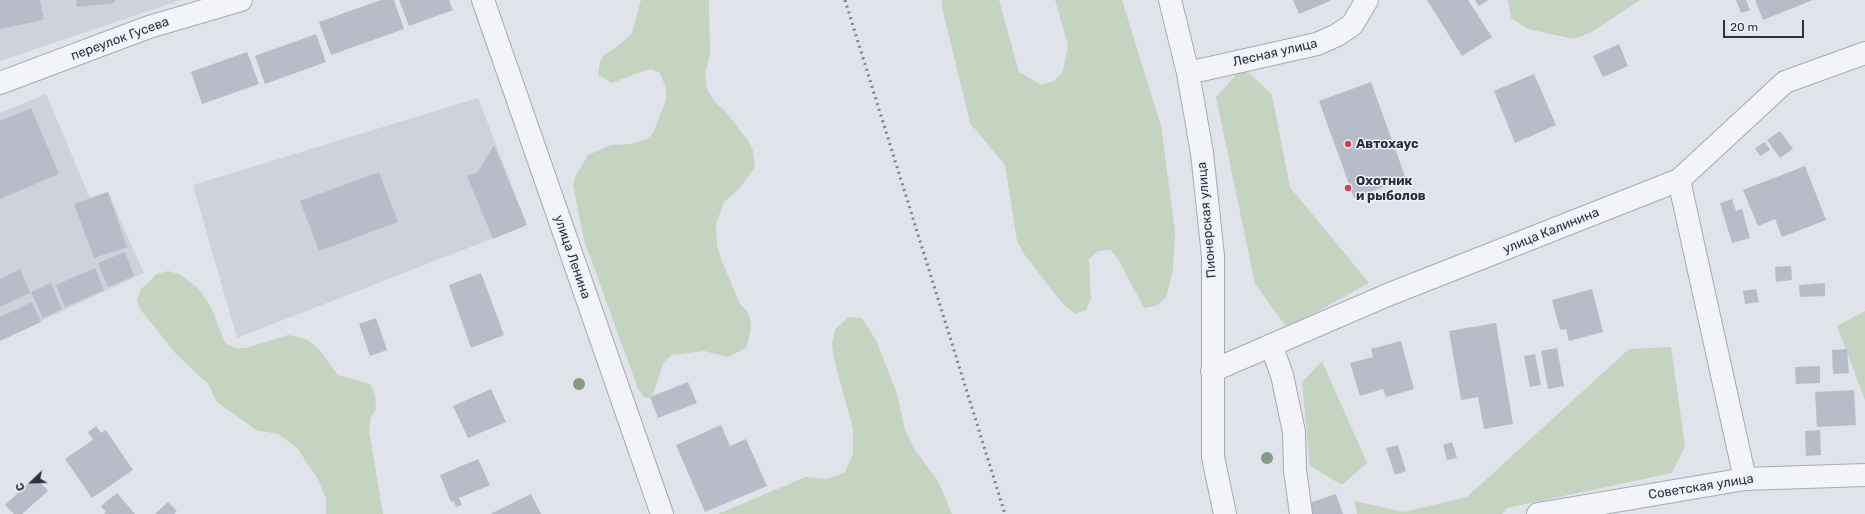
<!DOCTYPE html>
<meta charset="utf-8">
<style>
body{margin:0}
#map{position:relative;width:1865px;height:514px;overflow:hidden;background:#e0e3ea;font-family:Rubik,sans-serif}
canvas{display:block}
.north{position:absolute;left:12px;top:462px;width:40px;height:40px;-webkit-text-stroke:3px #f0f2f7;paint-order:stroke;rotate:247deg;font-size:11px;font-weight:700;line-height:16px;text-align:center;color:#283043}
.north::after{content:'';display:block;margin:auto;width:14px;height:18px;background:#283043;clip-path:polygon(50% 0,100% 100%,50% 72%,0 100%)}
.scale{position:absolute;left:1723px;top:20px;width:81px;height:18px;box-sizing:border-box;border:2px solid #283043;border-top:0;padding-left:5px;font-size:12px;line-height:14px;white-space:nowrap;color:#283043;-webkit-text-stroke:3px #f0f2f7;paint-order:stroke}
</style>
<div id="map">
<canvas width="1865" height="514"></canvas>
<div class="north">С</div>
<div class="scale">20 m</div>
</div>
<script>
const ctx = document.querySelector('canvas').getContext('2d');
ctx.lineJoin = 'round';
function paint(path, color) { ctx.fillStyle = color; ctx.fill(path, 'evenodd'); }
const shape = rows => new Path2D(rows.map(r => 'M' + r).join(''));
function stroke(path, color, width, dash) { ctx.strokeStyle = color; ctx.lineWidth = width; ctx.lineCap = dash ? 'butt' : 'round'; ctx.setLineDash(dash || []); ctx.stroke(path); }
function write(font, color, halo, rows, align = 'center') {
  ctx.font = font + ' Rubik,sans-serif'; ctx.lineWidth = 3; ctx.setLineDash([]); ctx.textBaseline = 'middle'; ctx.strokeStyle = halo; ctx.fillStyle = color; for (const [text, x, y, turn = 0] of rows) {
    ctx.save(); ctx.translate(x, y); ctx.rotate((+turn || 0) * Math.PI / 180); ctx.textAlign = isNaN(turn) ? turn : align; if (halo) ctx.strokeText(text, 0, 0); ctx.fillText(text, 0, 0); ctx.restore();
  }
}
paint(shape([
 [0,0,181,0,0,61],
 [46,94,90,198,108,192,144,273,0,340,0,113],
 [478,98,527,225,237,338,193,185]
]), '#ced2dc');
paint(shape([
 [641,0,709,0,710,54,705,74,707,89,715,102,724,110,748,140,753,151,755,167,740,188,724,202,716,224,717,246,722,261,740,304,748,312,751,325,747,347,728,357,704,351,672,355,664,362,653,394,649,398,644,397,638,389,584,240,573,185,575,177,588,155,611,145,631,144,647,139,653,133,666,100,666,88,660,73,651,69,643,71,612,83,598,75,600,62,604,55,618,46,632,33],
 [942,0,999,0,1019,72,1042,85,1054,81,1063,71,1068,45,1055,0,1122,0,1161,126,1175,231,1173,271,1166,298,1156,306,1144,308,1118,259,1111,250,1098,251,1089,259,1091,299,1086,310,1075,314,1063,304,1024,254,1017,241,1005,165,970,123,942,7],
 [1508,0,1640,0,1592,32,1574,39,1528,29,1511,18],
 [1243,67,1272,95,1290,187,1369,283,1287,328,1255,284,1216,97],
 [168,271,179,274,199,289,211,307,225,343,235,348,246,348,288,335,298,337,308,340,318,348,338,375,370,384,375,395,376,409,371,417,369,430,383,514,326,514,326,499,318,479,297,448,278,434,256,430,217,402,208,384,176,354,140,309,137,299,141,289,157,274],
 [1865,311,1865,400,1837,326],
 [849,317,862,318,877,342,897,394,905,430,915,450,938,481,952,514,718,514,806,477,828,479,845,472,853,453,853,429,834,359,832,344,835,329],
 [1671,347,1685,446,1672,473,1507,508,1502,514,1357,514,1355,501,1404,512,1467,497,1629,349],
 [1322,361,1367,463,1342,485,1310,466,1302,382]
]), '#c4d4c1');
paint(shape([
 [0,0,40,0,44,20,0,29],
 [76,0,115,0,115,3,77,7],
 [381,0,394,0,404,29,331,55,319,22],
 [399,0,449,0,453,10,409,26],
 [1293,0,1330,0,1330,1,1299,14],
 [1427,0,1468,0,1492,37,1462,56],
 [1475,0,1489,0,1479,6],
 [1736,0,1746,0,1750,10,1741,13],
 [1755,0,1813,0,1763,20],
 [316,34,326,62,265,84,255,56],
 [1619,44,1628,66,1603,77,1593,56],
 [247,52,259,84,202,104,191,72],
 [1534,74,1556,125,1515,143,1494,91],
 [1371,82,1406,179,1354,198,1319,101],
 [31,108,59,174,0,199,0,121],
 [1780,131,1793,149,1780,158,1767,140],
 [1765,142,1770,150,1760,156,1755,148],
 [494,145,527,225,493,239,467,176,478,172],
 [1805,166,1826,220,1782,237,1775,219,1758,226,1743,190],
 [379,172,398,222,319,251,300,201],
 [108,192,127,247,94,258,74,204],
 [1732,199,1736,211,1742,209,1750,238,1732,243,1720,203],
 [125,252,134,276,108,287,98,263],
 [1791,266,1792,280,1776,282,1775,267],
 [95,268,104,290,65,307,56,285],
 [20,269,30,293,0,307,0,279],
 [481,273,504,335,471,348,449,285],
 [51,283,62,309,43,318,31,292],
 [1825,283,1825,296,1800,297,1799,285],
 [1592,289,1603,332,1569,341,1566,329,1560,330,1552,300],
 [1756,289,1759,302,1745,304,1743,291],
 [32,302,41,322,0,341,0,317],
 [376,318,387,350,370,356,359,324],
 [1496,323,1513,424,1484,429,1478,397,1461,400,1449,331],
 [1401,341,1414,389,1386,397,1383,389,1360,396,1350,363,1373,357,1371,349],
 [1557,348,1564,386,1548,389,1541,351],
 [1847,349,1849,373,1833,374,1832,350],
 [1535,354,1541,385,1530,387,1524,356],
 [1820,366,1820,383,1796,384,1795,367],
 [688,382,697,403,658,418,650,397],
 [491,389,506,422,468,438,453,406],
 [1854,390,1856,425,1817,427,1815,392],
 [721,425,730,446,746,439,767,486,705,512,676,445],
 [96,426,101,433,106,430,133,470,92,498,65,459,93,440,88,432],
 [1820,430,1821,455,1806,456,1805,431],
 [1452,442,1457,458,1447,460,1443,445],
 [1398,445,1406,471,1395,475,1386,448],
 [478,459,490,485,459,498,462,505,456,507,454,501,451,502,440,475],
 [35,477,48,491,22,514,14,514,5,505],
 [117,493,135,514,104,514,106,512,101,506],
 [531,494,541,514,490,514],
 [1336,494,1343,514,1309,514,1306,504],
 [168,502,177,511,174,514,155,514]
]), '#b7bcc8');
const minor = shape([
 [483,0,662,514],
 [1170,0,1188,73,1202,153,1213,256,1213,457,1225,514],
 [1188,73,1317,44,1337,35,1352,25,1367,0],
 [0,83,149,27,241,0],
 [1679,180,1745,479],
 [1271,345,1282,375,1294,432,1295,470,1301,514],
 [1212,371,1385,296,1679,180,1785,82,1865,53],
 [1538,514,1745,479,1865,475]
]);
stroke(minor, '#a5aab5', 24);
stroke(minor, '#f3f4f8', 22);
stroke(shape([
 [845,0,1005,514]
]), '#788195', 3, [2, 4]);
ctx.fillStyle = '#849a86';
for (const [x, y] of [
 [579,384],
 [1267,458]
]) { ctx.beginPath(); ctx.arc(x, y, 6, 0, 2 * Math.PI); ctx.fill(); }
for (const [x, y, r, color] of [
 [1348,144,4,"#d73d4a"],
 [1348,188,4,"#d73d4a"]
]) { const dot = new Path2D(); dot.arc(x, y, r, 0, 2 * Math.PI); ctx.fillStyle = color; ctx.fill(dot); stroke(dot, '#f0f2f7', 1.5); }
write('13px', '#283043', '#f0f2f7', [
 ["переулок Гусева",120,39,-20],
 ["Лесная улица",1275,53,-13],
 ["Пионерская улица",1207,220,-95],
 ["улица Калинина",1551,231,-22],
 ["улица Ленина",572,257,71],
 ["Советская улица",1701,487,-9]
]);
write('bold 13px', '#283043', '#f0f2f7', [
 ["Автохаус",1356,144],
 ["Охотник",1356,181],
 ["и рыболов",1356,196]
], 'left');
</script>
